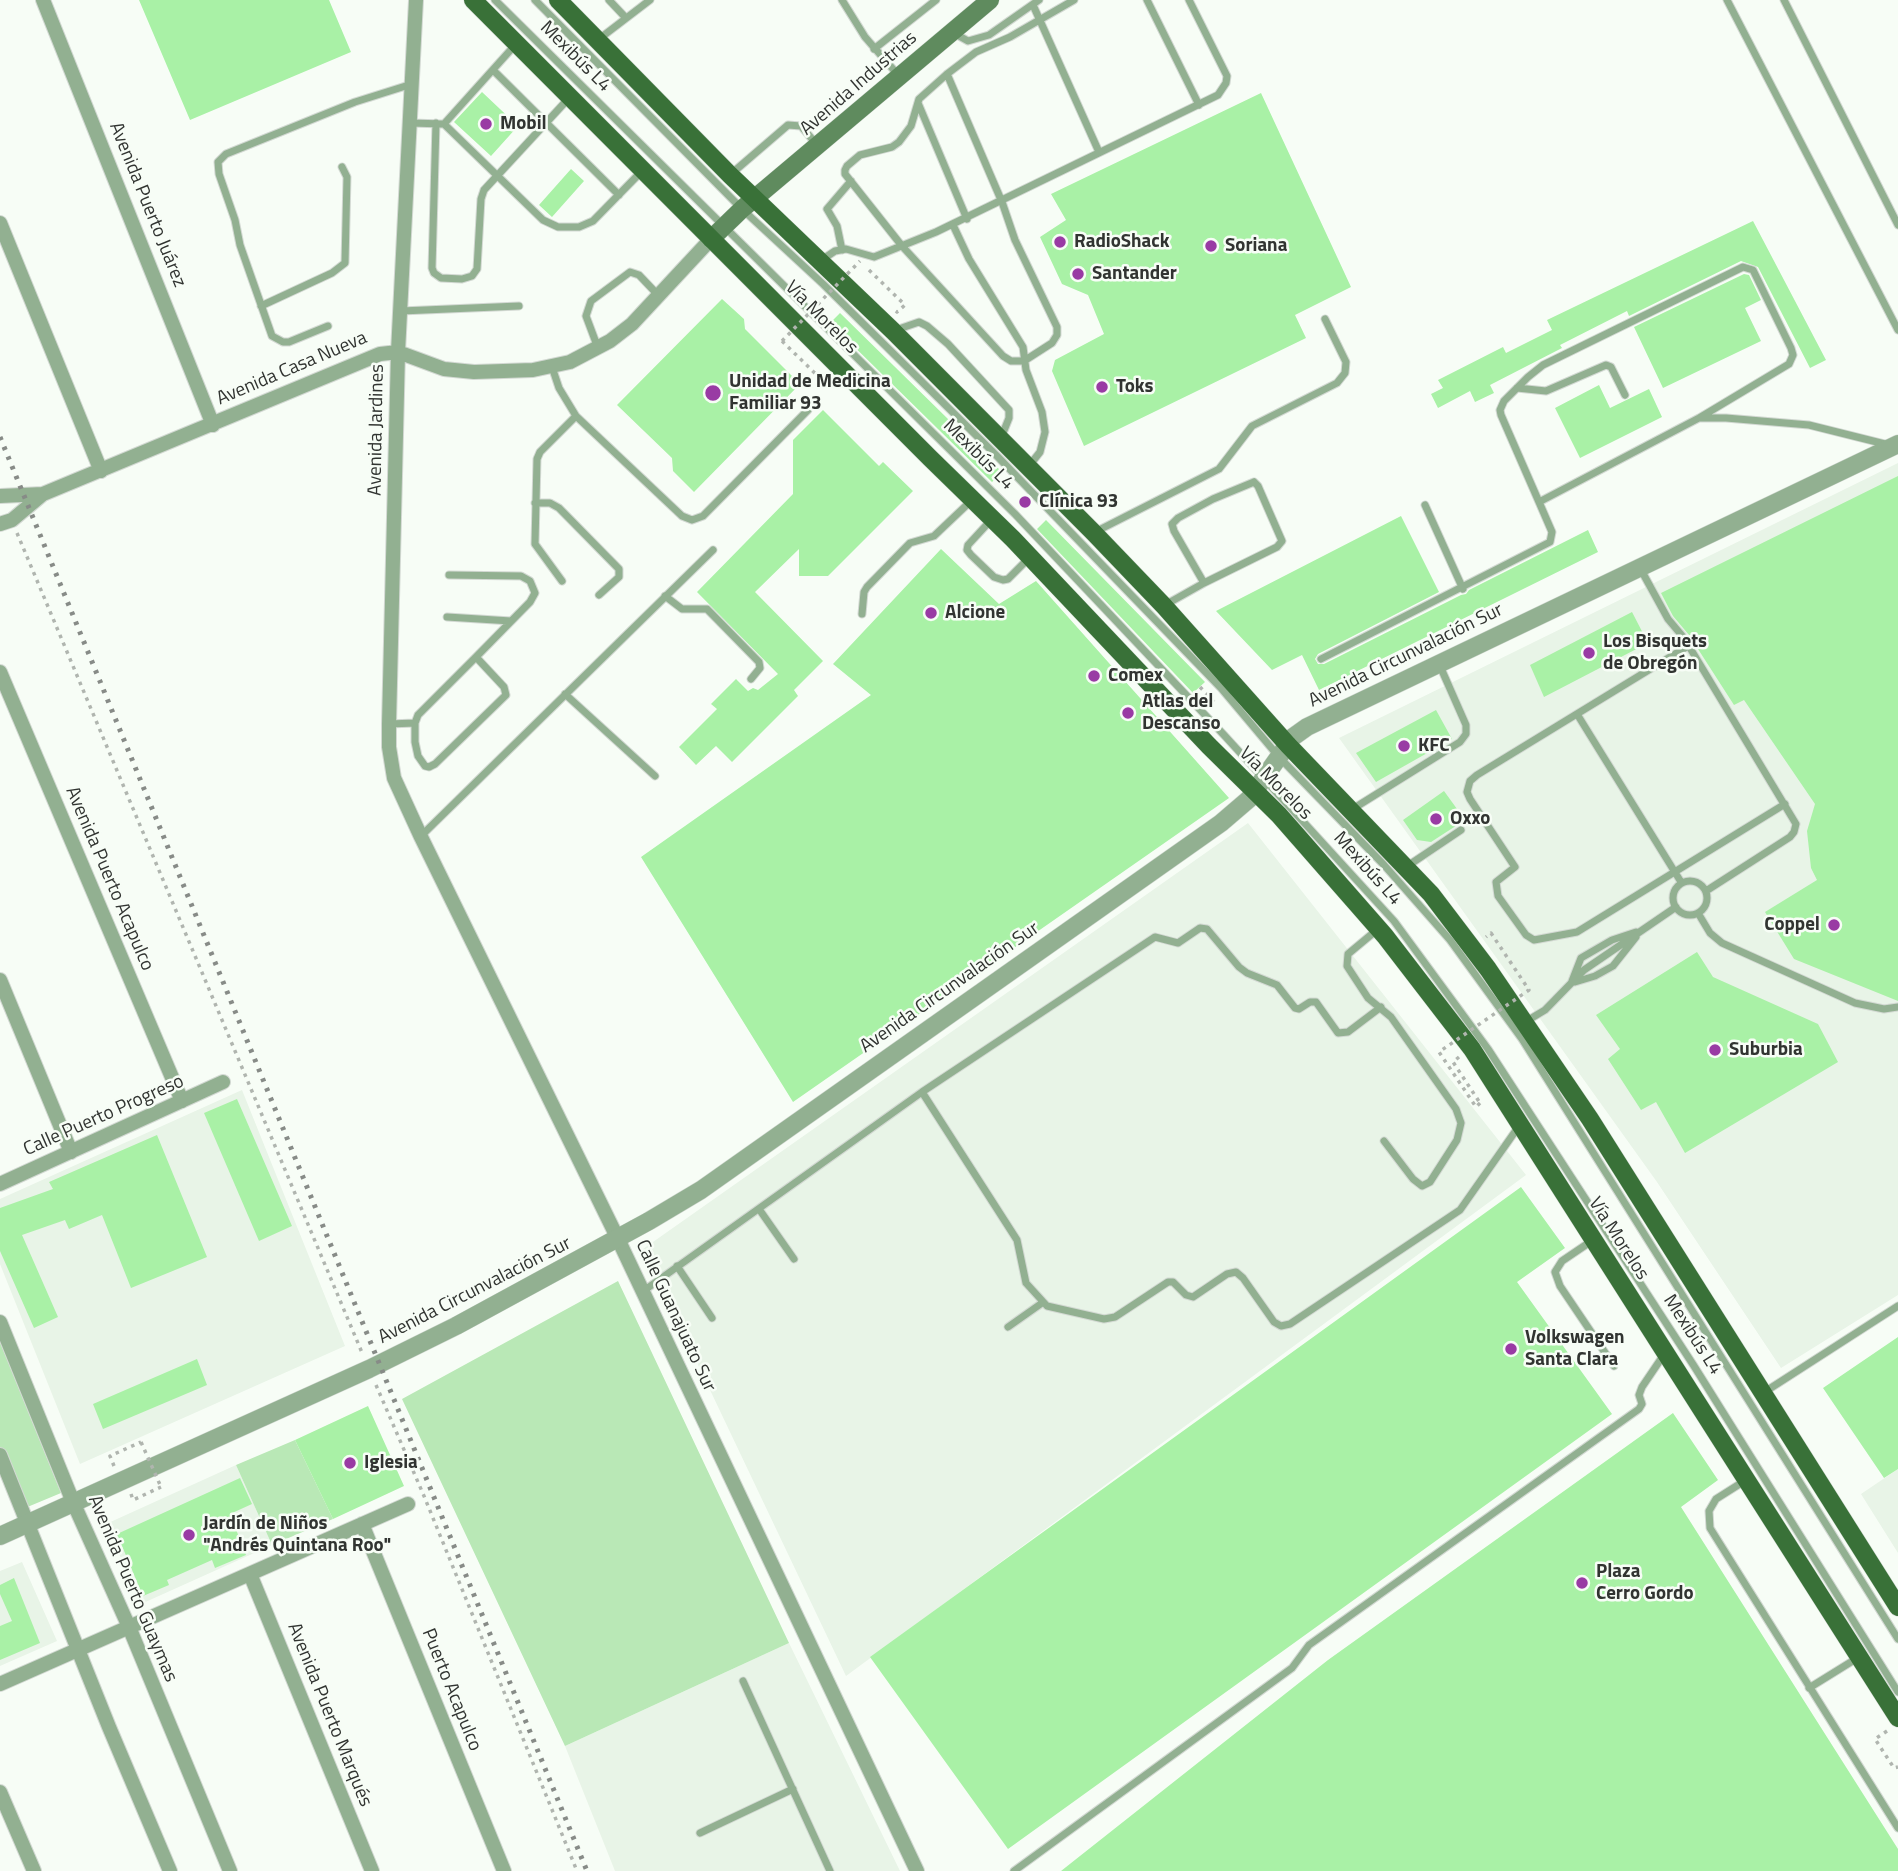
<!DOCTYPE html>
<meta charset="utf-8">
<style>
body{margin:0}
canvas{display:block;background:#f7fdf6}
</style>
<canvas width="1898" height="1871"></canvas>
<script>
const ctx = document.querySelector('canvas').getContext('2d');
ctx.lineJoin = 'round';
function paint(path, color) { ctx.fillStyle = color; ctx.fill(path, 'evenodd'); }
const shape = rows => new Path2D(rows.map(r => 'M' + r).join(''));
function stroke(path, color, width, dash) { ctx.strokeStyle = color; ctx.lineWidth = width; ctx.lineCap = dash ? 'butt' : 'round'; ctx.setLineDash(dash || []); ctx.stroke(path); }
function write(font, color, halo, rows, align = 'center') {
  ctx.font = font + ' "Titillium Web",sans-serif'; ctx.lineWidth = 5; ctx.setLineDash([]); ctx.textBaseline = 'middle'; ctx.strokeStyle = halo; ctx.fillStyle = color; for (const [text, x, y, turn = 0] of rows) {
    ctx.save(); ctx.translate(x, y); ctx.rotate((+turn || 0) * Math.PI / 180); ctx.textAlign = isNaN(turn) ? turn : align; if (halo) ctx.strokeText(text, 0, 0); ctx.fillText(text, 0, 0); ctx.restore();
  }
}
paint(shape([
 [1898,463,1898,1295,1781,1368,1657,1182,1339,738],
 [1248,823,1526,1175,846,1676,643,1249],
 [242,1090,345,1346,80,1464,0,1264,0,1199],
 [236,1465,272,1545,141,1604,106,1524],
 [1898,1469,1898,1553,1861,1494],
 [22,1562,57,1641,0,1666,0,1571],
 [789,1643,900,1871,615,1871,565,1746]
]), '#e8f4e7');
paint(shape([
 [618,1281,789,1643,565,1746,402,1399],
 [0,1342,61,1493,25,1508,0,1447],
 [295,1440,333,1519,272,1545,236,1465]
]), '#b9e8b6');
paint(shape([
 [139,0,329,0,351,52,190,120],
 [482,92,518,126,491,156,454,122],
 [1261,93,1351,287,1295,315,1306,338,1084,446,1052,371,1055,360,1104,334,1088,295,1062,284,1040,237,1066,220,1051,194],
 [571,169,584,181,552,217,539,205],
 [1753,221,1826,360,1810,368,1758,267,1741,261,1629,316,1627,311,1560,345,1562,348,1490,385,1494,393,1475,402,1470,391,1438,408,1431,394,1443,388,1438,380,1503,347,1506,353,1552,330,1547,320],
 [1744,274,1749,275,1761,300,1745,308,1761,341,1663,388,1634,327],
 [722,299,744,319,745,329,800,384,694,492,673,471,672,458,617,405],
 [840,313,1002,472,992,482,830,323],
 [1599,385,1610,408,1649,389,1662,417,1580,458,1555,408],
 [823,410,879,466,883,462,913,491,828,576,799,576,799,549,755,592,823,661,794,690,798,696,732,762,716,746,696,765,679,747,717,709,711,704,736,679,748,691,753,688,758,690,778,674,697,592,793,494,793,440],
 [1898,476,1898,1001,1794,959,1765,912,1817,880,1811,868,1807,831,1815,804,1744,700,1734,705,1689,635,1673,616,1661,593],
 [1401,516,1439,592,1318,654,1315,659,1318,664,1324,664,1461,595,1466,594,1469,590,1588,530,1598,552,1319,690,1302,655,1272,670,1216,611],
 [1046,520,1205,682,1193,693,1037,529],
 [941,549,999,604,1036,581,1229,798,793,1102,641,857,871,695,833,664],
 [1632,612,1648,643,1544,697,1530,665],
 [1436,710,1452,739,1376,782,1356,753],
 [1444,791,1465,820,1431,842,1417,840,1403,820],
 [1697,952,1713,977,1818,1024,1838,1062,1685,1153,1656,1102,1641,1110,1608,1059,1620,1049,1596,1015],
 [237,1099,292,1226,259,1241,204,1113],
 [157,1135,207,1257,131,1288,102,1215,69,1229,65,1220,22,1235,58,1317,34,1328,0,1251,0,1208,53,1189,49,1182],
 [1521,1187,1565,1248,1517,1282,1612,1414,1008,1849,870,1657],
 [1898,1337,1898,1469,1884,1478,1823,1388],
 [197,1359,207,1385,103,1429,93,1404],
 [368,1406,404,1486,333,1519,295,1440],
 [1673,1413,1718,1480,1681,1507,1898,1849,1898,1871,1061,1871,1328,1660],
 [240,1478,252,1504,230,1514,246,1555,215,1568,212,1560,167,1580,169,1585,143,1596,117,1534],
 [14,1578,40,1643,0,1660,0,1626,12,1621,0,1594,0,1585]
]), '#a9f1a6');
const service = shape([
 [495,0,1015,514,1224,735,1394,921,1488,1049,1694,1366,1898,1692],
 [535,0,742,209,823,284,996,455,1221,688,1279,757,1384,865,1450,940,1522,1039,1898,1639],
 [609,0,626,18],
 [842,0,865,37,899,76],
 [1147,0,1199,105],
 [1727,0,1898,330],
 [1784,0,1898,225],
 [1033,5,1099,152],
 [952,32,968,41,989,35,1039,0],
 [599,39,650,0],
 [874,49,936,0],
 [493,70,619,195],
 [947,74,1002,202,1015,240,1057,327,1057,335,1052,343,1024,361,1011,361,1003,356,902,246,845,174,845,170,847,166,860,155,892,147,899,142,911,126,919,99,947,74,976,52,1010,37,1074,0],
 [918,103,967,219],
 [411,123,444,124,543,220,558,227,579,227,593,221,642,171],
 [436,123,432,268,434,273,441,278,462,279,472,276,477,269,481,199,484,190,569,98],
 [444,124,516,44],
 [731,174,788,125,801,126,818,146],
 [953,225,969,259,1023,347,1026,370,1042,412,1045,432,1040,452,1029,466],
 [842,250,837,226,827,209,851,181],
 [820,261,835,251,846,249,874,257,936,232,1218,95,1226,83,1227,76,1189,0],
 [261,306,332,273,345,263,347,177,342,167],
 [401,311,519,306],
 [328,326,289,342,283,342,272,336,240,245,235,220,219,174,218,162,226,154,355,102,412,84],
 [893,331,919,322,927,326,948,344,1009,410,1009,418,1001,438],
 [598,348,586,316,591,301,630,272,639,275,659,296],
 [552,367,559,388,576,416,682,516,692,520,703,516,808,410],
 [1517,388,1546,391,1606,365,1611,367,1625,395],
 [1700,418,1726,418,1809,425,1889,445],
 [1254,482,1258,486,1282,541,1277,547,1204,583,1174,531,1172,524,1178,518,1213,499,1254,482],
 [535,503,550,503,559,508,619,569,619,577,599,595],
 [1425,505,1463,589],
 [992,519,968,545,967,550,971,555,994,577,1003,580,1008,579,1030,557],
 [1095,532,1219,469,1252,426,1337,383,1345,373,1346,362,1325,319],
 [1640,568,1668,619,1684,638,1796,824,1794,832,1790,837,1706,891],
 [449,575,521,576,530,581,535,593,530,602,476,657,418,715,415,723,415,742,418,756,425,766,429,767,435,764,506,695,504,687,476,657],
 [562,581,535,544,537,459,540,452,576,416],
 [665,596,682,609,707,609,759,662,760,668,751,679],
 [1165,605,1204,583],
 [862,614,864,592,867,587,910,543,934,536,972,500],
 [447,617,511,621],
 [1688,646,1477,775,1470,781,1467,792,1470,799,1515,867,1496,882,1498,896,1526,935,1534,940,1577,932,1785,804],
 [1321,659,1550,542,1552,532,1539,502,1501,415,1500,410,1504,401,1528,377,1543,365,1743,267,1753,270,1791,348,1793,355,1789,364,1699,418,1539,502],
 [565,694,655,776],
 [1577,714,1681,882],
 [389,724,415,723],
 [1351,810,1460,742,1466,734,1466,725,1440,666],
 [421,836,713,550],
 [1406,867,1461,830],
 '1673 898a17 17 0 1 1 34 0a17 17 0 1 1-34 0Z',
 [1698,913,1710,933,1722,943,1855,1003,1884,1009,1898,1007],
 [1378,929,1348,954,1347,966,1368,998,1391,1017,1456,1109,1461,1123,1457,1140,1430,1182,1422,1186,1413,1179,1384,1141],
 [1572,981,1581,958,1612,940,1636,932],
 [1575,982,1595,976,1613,966,1636,937],
 [1525,1022,1545,1010,1584,970,1676,907],
 [922,1092,1017,1240,1026,1283,1047,1306,1104,1319,1115,1317,1168,1282,1173,1282,1186,1295,1193,1297,1227,1274,1236,1272,1243,1278,1274,1322,1281,1326,1290,1324,1460,1210,1519,1126],
 [759,1209,794,1259],
 [1593,1240,1562,1261,1555,1272,1560,1286,1614,1366],
 [677,1266,712,1318],
 [642,1292,922,1092,1155,937,1178,943,1200,928,1207,929,1239,967,1247,973,1277,985,1295,1008,1299,1009,1310,1002,1316,1002,1338,1033,1348,1032,1381,1007],
 [1008,1327,1042,1303],
 [1763,1393,1898,1306],
 [1746,1480,1716,1499,1709,1511,1710,1528,1898,1828],
 [743,1681,830,1871],
 [1809,1688,1859,1657],
 [700,1833,793,1789],
 [1014,1871,1292,1668,1309,1645,1639,1409,1642,1404,1639,1395,1642,1387,1665,1353]
]);
const minor = shape([
 [43,0,213,425],
 [416,0,398,352,389,724,389,747,394,778,421,837,618,1239,917,1871],
 [0,223,101,471],
 [0,496,43,494],
 [0,524,12,520,43,494,380,354,398,352,444,369,474,372,533,370,570,362,610,341,632,324,711,239],
 [0,672,182,1101],
 [0,980,71,1152],
 [0,1184,223,1082],
 [0,1322,73,1502,129,1627,230,1871],
 [0,1455,109,1727,170,1871],
 [362,1524,504,1871],
 [250,1574,372,1871],
 [0,1684,408,1504],
 [0,1792,34,1871]
]);
const tertiary = shape([
 [0,1536,369,1369,456,1326,649,1221,701,1190,1221,823,1249,799,1293,737,1307,727,1898,444]
]);
const secondary = shape([
 [711,239,742,209,990,0]
]);
const primary = shape([
 [473,0,930,458,1013,539,1209,746,1279,815,1385,936,1472,1049,1898,1718],
 [558,0,730,175,893,331,1094,533,1164,606,1288,745,1431,894,1488,969,1590,1119,1898,1607]
]);
stroke(service, '#d3d9d3', 9);
stroke(minor, '#d3d9d3', 16);
stroke(tertiary, '#d3d9d3', 19);
stroke(secondary, '#d3d9d3', 19);
stroke(primary, '#d3d9d3', 19);
stroke(shape([
 [869,270,905,305,897,312,896,311],
 [782,341,828,386,830,383],
 [17,533,363,1355],
 [1200,687,1215,703],
 [1459,1057,1453,1062,1480,1103],
 [376,1385,424,1496,577,1871],
 [114,1466,110,1456,141,1442],
 [131,1494,133,1500,161,1487],
 [1887,1731,1875,1739,1894,1768,1898,1767]
]), '#b0b5af', 3.5, [3.5, 5]);
stroke(service, '#92b091', 7);
stroke(minor, '#92b091', 14);
stroke(tertiary, '#92b091', 18);
stroke(secondary, '#5f8b5e', 18);
stroke(primary, '#397138', 18);
stroke(shape([
 [0,437,587,1871]
]), '#878b87', 5, [3.5, 7]);
stroke(shape([
 [782,341,860,261],
 [1480,1103,1476,1107,1439,1052,1529,990,1491,933,1486,937],
 [141,1442,161,1487]
]), '#b0b5af', 3.5, [3.5, 5]);
for (const [x, y, r, color] of [
 [486,124,7,"#993ba4"],
 [1060,242,7,"#993ba4"],
 [1211,246,7,"#993ba4"],
 [1078,274,7,"#993ba4"],
 [1102,387,7,"#993ba4"],
 [713,393,9,"#993ba4"],
 [1025,502,7,"#993ba4"],
 [931,613,7,"#993ba4"],
 [1589,653,7,"#993ba4"],
 [1094,676,7,"#993ba4"],
 [1128,713,7,"#993ba4"],
 [1404,746,7,"#993ba4"],
 [1436,819,7,"#993ba4"],
 [1834,925,7,"#993ba4"],
 [1715,1050,7,"#993ba4"],
 [1511,1349,7,"#993ba4"],
 [350,1463,7,"#993ba4"],
 [189,1535,7,"#993ba4"],
 [1582,1583,7,"#993ba4"]
]) { const dot = new Path2D(); dot.arc(x, y, r, 0, 2 * Math.PI); ctx.fillStyle = color; ctx.fill(dot); stroke(dot, '#f7fdf6', 2.5); }
write('19px', '#313431', '#f7fdf6', [
 ["Mexibús L4",575,57,45],
 ["Avenida Industrias",859,84,-41],
 ["Avenida Puerto Juárez",147,205,68],
 ["Vía Morelos",821,318,45],
 ["Avenida Casa Nueva",292,369,-23],
 ["Avenida Jardines",377,430,-89],
 ["Mexibús L4",978,455,45],
 ["Avenida Circunvalación Sur",1406,656,-26],
 ["Vía Morelos",1275,784,45],
 ["Mexibús L4",1367,869,48],
 ["Avenida Puerto Acapulco",109,879,67],
 ["Avenida Circunvalación Sur",950,988,-35],
 ["Calle Puerto Progreso",104,1116,-24],
 ["Vía Morelos",1618,1239,57],
 ["Avenida Circunvalación Sur",475,1291,-27],
 ["Calle Guanajuato Sur",675,1316,65],
 ["Mexibús L4",1692,1335,57],
 ["Avenida Puerto Guaymas",132,1589,67],
 ["Puerto Acapulco",451,1690,68],
 ["Avenida Puerto Marqués",329,1715,68]
]);
write('bold 19px', '#313431', '#f7fdf6', [
 ["Mobil",500,124],
 ["RadioShack",1074,242],
 ["Soriana",1225,246],
 ["Santander",1092,274],
 ["Unidad de Medicina",729,382],
 ["Familiar 93",729,404],
 ["Toks",1116,387],
 ["Clínica 93",1039,502],
 ["Alcione",945,613],
 ["Los Bisquets",1603,642],
 ["de Obregón",1603,664],
 ["Comex",1108,676],
 ["Atlas del",1142,702],
 ["Descanso",1142,724],
 ["KFC",1418,746],
 ["Oxxo",1450,819],
 ["Coppel",1820,925,"right"],
 ["Suburbia",1729,1050],
 ["Volkswagen",1525,1338],
 ["Santa Clara",1525,1360],
 ["Iglesia",364,1463],
 ["Jardín de Niños",203,1524],
 ["\"Andrés Quintana Roo\"",203,1546],
 ["Plaza",1596,1572],
 ["Cerro Gordo",1596,1594]
], 'left');
</script>
